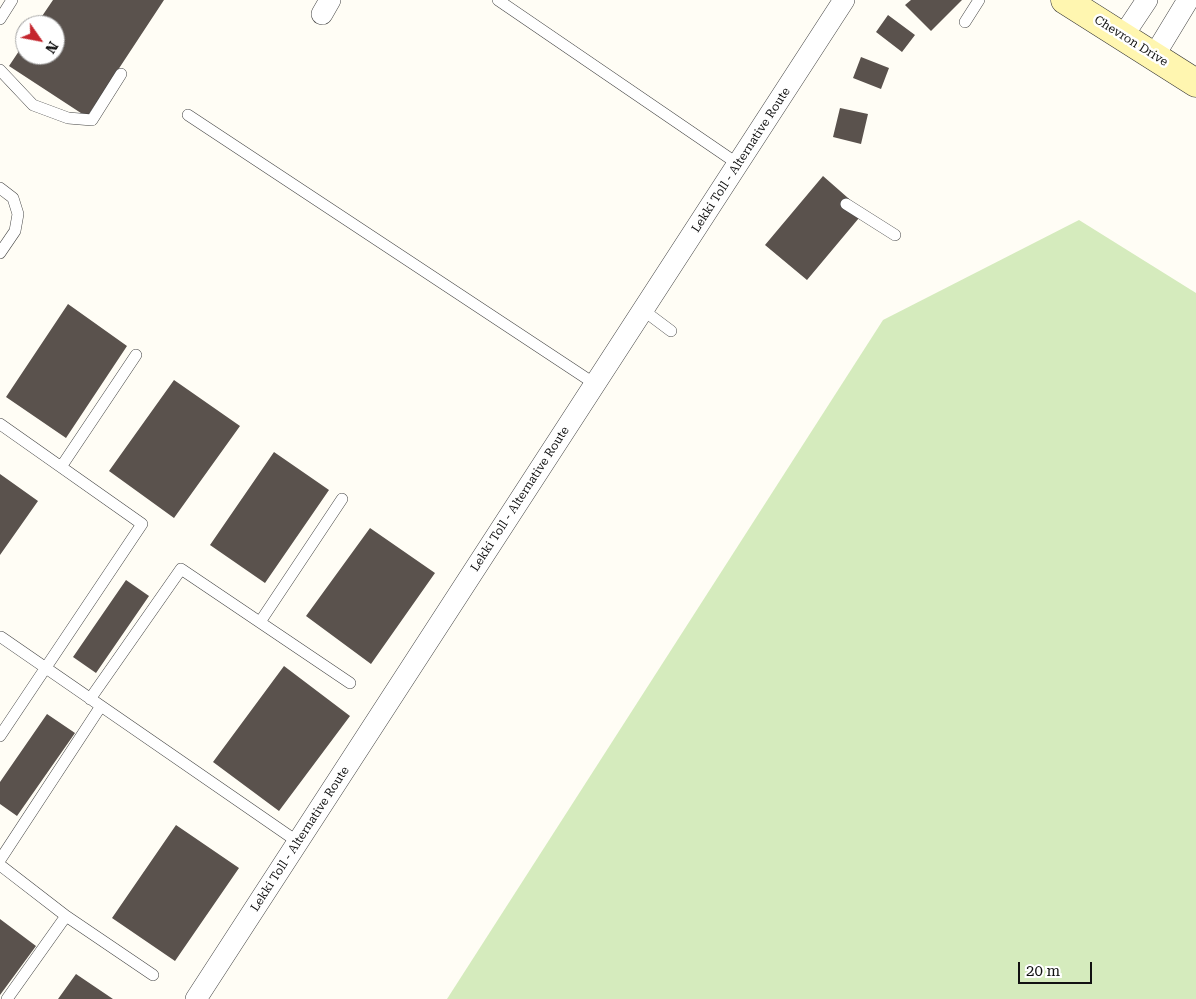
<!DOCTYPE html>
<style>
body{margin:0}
#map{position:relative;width:1196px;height:999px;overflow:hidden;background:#fffdf5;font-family:"Roboto Serif",serif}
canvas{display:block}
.north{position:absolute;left:15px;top:15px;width:50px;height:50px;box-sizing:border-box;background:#fff;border:1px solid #a0a0a0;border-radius:50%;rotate:123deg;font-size:14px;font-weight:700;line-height:20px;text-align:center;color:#111}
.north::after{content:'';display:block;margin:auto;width:18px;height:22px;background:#c4262e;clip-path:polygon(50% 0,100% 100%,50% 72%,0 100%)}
.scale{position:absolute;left:1018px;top:962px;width:74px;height:22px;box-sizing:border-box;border:2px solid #111;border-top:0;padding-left:6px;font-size:15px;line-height:18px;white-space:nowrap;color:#111;-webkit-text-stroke:4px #fff;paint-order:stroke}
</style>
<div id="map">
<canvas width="1196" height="999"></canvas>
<div class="north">N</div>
<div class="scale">20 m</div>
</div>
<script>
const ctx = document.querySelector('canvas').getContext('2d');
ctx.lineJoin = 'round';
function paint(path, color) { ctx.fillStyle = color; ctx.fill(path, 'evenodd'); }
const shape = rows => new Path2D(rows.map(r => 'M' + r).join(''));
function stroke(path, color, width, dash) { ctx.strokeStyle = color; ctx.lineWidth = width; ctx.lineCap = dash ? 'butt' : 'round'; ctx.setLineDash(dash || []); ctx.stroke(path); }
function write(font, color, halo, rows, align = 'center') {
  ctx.font = font + ' "Roboto Serif",serif'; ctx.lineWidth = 5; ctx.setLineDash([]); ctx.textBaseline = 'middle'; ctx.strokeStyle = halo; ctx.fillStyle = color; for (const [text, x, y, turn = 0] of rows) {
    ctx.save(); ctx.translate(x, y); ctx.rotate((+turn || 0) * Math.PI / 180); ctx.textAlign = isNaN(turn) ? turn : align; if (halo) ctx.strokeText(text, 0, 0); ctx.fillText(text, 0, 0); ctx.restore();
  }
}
paint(shape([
 [1079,220,1196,293,1196,999,447,999,883,320]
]), '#d5ebbd');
paint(shape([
 [53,0,164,0,87,117,9,66,25,42,25,55,55,55,55,25,36,25],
 [911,0,962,0,931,31,905,5],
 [888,15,915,35,902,52,876,32],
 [861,57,889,68,881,89,853,78],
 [840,108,868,114,861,144,833,137],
 [823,176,864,212,807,280,765,245],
 [68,304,127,346,66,438,6,397],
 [174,380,240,426,174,518,109,471],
 [274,452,329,490,265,583,210,545],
 [0,474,38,501,0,555],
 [370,528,435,573,371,664,306,616],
 [126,580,149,596,96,673,73,657],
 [284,666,350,716,279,811,213,762],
 [47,714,75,733,17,816,0,804,0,782],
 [176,825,239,868,175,961,112,918],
 [0,919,36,946,0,995],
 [76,974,113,999,58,999]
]), '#5a524d');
const lane = shape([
 [498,0,738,164],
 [0,19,12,0],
 [965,22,979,0],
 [0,70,33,105,68,118,92,120,121,74],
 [188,115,595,384],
 [0,188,13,198,18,214,15,231,0,253],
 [846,204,895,235],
 [643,310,671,331],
 [0,424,142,524,0,736],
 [61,467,136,355],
 [260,622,342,499],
 [1,637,298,842],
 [90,699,181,569,350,683],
 [0,860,101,706],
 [0,865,66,916,153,975],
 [7,999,66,916]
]);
const street = shape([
 [322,14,330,0],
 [1123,36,1147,0],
 [1154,56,1188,0],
 [196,999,844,0]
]);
const secondary = shape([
 [1065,0,1196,83]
]);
stroke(lane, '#444', 12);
stroke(street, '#444', 22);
stroke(secondary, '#333', 29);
stroke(lane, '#fff', 11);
stroke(street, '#fff', 21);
stroke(secondary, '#fff6b0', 28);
write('12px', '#111', '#fff', [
 ["Chevron Drive",1131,41,32],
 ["Lekki Toll - Alternative Route",741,160,-57],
 ["Lekki Toll - Alternative Route",520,499,-57],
 ["Lekki Toll - Alternative Route",300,839,-57]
]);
</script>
